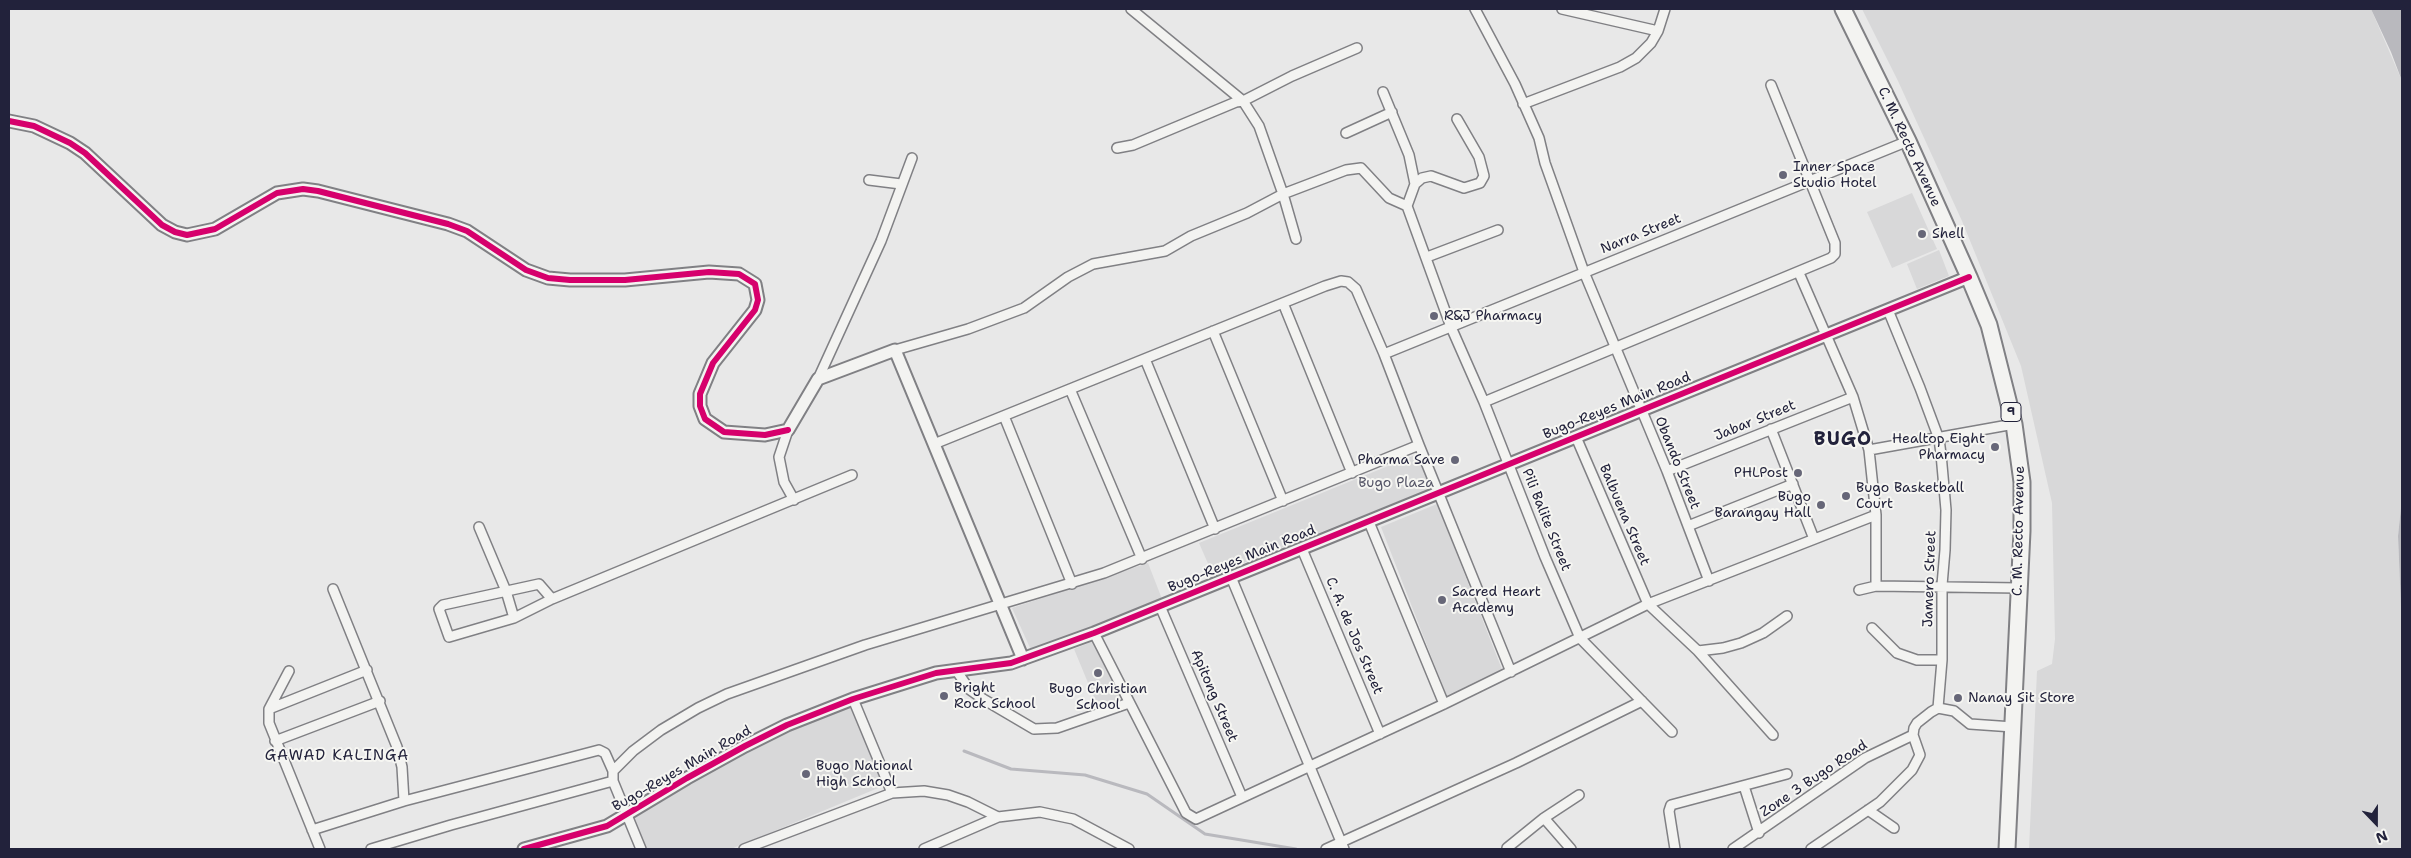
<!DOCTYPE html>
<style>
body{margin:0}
#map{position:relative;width:2411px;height:858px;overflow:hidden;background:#e8e8e8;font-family:"Shantell Sans",sans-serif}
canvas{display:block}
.frame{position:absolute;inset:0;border:10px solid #22223b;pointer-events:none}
.north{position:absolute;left:2351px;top:798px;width:50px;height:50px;-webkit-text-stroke:4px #f6f6f2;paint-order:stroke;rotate:158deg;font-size:14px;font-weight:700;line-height:20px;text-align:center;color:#22223b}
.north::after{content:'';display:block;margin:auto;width:18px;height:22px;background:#22223b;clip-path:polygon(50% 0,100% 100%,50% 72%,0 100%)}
</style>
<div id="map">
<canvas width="2411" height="858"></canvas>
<div class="frame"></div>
<div class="north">N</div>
</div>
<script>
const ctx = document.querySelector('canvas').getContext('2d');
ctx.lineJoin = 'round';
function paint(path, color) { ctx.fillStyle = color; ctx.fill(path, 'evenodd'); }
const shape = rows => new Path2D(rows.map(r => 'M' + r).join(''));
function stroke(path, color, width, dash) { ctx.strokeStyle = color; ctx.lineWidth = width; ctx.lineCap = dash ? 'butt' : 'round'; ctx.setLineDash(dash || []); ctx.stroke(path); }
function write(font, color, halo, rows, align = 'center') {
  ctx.font = font + ' "Shantell Sans",sans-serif'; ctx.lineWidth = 4; ctx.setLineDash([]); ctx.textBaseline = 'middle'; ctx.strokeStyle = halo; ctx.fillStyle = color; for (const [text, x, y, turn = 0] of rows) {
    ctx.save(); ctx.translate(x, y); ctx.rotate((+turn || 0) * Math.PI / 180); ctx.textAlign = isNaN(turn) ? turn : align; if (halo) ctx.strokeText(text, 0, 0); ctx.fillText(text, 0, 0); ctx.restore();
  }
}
paint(shape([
 [1862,9,2371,9,2402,81,2402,498,2398,536,2402,631,2402,849,2029,849,2037,671,2052,664,2055,639,2052,503,2021,366,1962,221,1898,81],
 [1912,193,1937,249,1892,268,1867,212],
 [1939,250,1949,276,1917,289,1907,264],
 [1437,504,1503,672,1447,697,1381,527],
 [1096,640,1124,697,1098,707,1074,649],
 [850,704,883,786,731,849,645,849,632,817,747,751]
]), '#d8d8d9');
paint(shape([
 [1420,453,1435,487,1213,575,1199,543],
 [1148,563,1162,599,1031,650,1012,608]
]), '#d9d9da');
paint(shape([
 [2371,9,2402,9,2402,81,2391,52],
 [2402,498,2402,631,2398,536]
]), '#b9b9be');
stroke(shape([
 [964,751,1011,769,1085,775,1147,794,1205,834,1296,849]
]), '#b9b9be', 3);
const street = shape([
 [1131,9,1243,101,1259,126,1283,194,1296,239],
 [1475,9,1515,84,1539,138,1545,163,1584,272,1667,471,1709,581],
 [1562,9,1658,31],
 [1383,92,1409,155,1415,184],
 [1523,104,1620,67,1636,58,1651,43,1658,31,1665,9],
 [1346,133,1392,112],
 [1117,148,1133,145,1236,102,1243,101,1292,76,1357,48],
 [869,180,901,184],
 [1407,206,1451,327,1484,402,1545,557,1580,638,1672,732],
 [1407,206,1415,184,1422,178,1431,176,1464,188,1480,183,1484,176,1479,157,1457,119],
 [1427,257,1498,230],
 [1799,273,1853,397,1869,450,1876,515,1876,586,2019,588],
 [1283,303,1352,473],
 [1888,310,1920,388,1939,439,1941,454,1946,510,1945,550,1942,585,1942,660,1938,708],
 [1213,331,1283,501],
 [895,350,968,329,1024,308,1068,277,1093,264,1165,251,1191,236,1247,213,1283,194,1346,170,1361,168,1389,198,1407,206],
 [1384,354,1908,141],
 [1145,359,1215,529],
 [818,379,881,241,912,158],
 [1070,389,1142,559],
 [1484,402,1831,258,1835,254,1835,243,1771,85],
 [1004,416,1072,584],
 [1771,429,1814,539],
 [788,430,779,457,784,482,794,500],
 [1576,437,1648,604,1698,651,1773,735],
 [934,444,1325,286,1341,281,1348,282,1356,289,1384,354,1419,445,1511,672],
 [1869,450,2014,424],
 [1667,471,1853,397],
 [1369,522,1444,704],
 [1688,526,1793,484],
 [479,527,506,591,514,618],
 [1302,549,1380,734],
 [1231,577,1344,849],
 [333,589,397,747,402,767,404,801],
 [1859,590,1876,586],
 [552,599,539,584,443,605,439,609,449,637,514,618,552,599,852,475],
 [1160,606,1242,797],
 [1872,628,1897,653,1917,660,1942,660],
 [1094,633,1186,813,1196,819,1444,704,1648,604,1876,515],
 [1698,651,1723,648,1741,643,1763,633,1787,616],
 [956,670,969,689,983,699,1034,729,1057,728,1129,703],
 [289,671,269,709,269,723,320,849],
 [853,699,892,793],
 [269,709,367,670],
 [275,741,380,701],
 [1744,786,1759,833],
 [1868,810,1894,828],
 [1544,818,1571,849],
 [312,830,404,801,599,750,605,753,613,771],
 [1507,848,1544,818,1579,795],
 [371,849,451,825,613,781],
 [641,849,613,781,613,771,633,751,661,730,698,708,727,694,865,645,1104,573,1419,445],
 [744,849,892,793,924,791,948,795,968,802,998,817],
 [924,849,998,817,1040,812,1073,819,1129,849],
 [1326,849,1516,763,1642,701],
 [1675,849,1669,811,1671,805,1787,774],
 [1733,849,1865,758,1913,735],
 [1811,849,1880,802,1912,770,1920,755,1913,735,1914,728,1917,723,1931,712,1938,708,1954,711,1970,724,2013,727]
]);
const secondary = shape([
 [9,121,34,126,70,143,85,153,162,225,175,232,187,235,215,229,277,193,303,189,318,191,448,224,467,231,526,270,548,278,570,280,625,280,709,272,739,274,755,284,758,300,755,310,713,363,700,394,700,406,705,419,724,432,765,435,788,430,818,379,895,350,1023,659],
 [524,849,607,826,687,778,745,746,787,725,853,699,936,673,1011,663,1094,633,1969,277]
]);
const highway = shape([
 [1843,9,1908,141,1969,277,1989,325,2014,424,2022,482,2022,531,2007,849]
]);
stroke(street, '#808084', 12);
stroke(secondary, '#808084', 15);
stroke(highway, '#808084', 19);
stroke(street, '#f3f3f1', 9);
stroke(secondary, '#f3f3f1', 11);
stroke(highway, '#f3f3f1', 15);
stroke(shape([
 [9,121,34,126,70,143,85,153,162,225,175,232,187,235,215,229,277,193,303,189,318,191,448,224,467,231,526,270,548,278,570,280,625,280,709,272,739,274,755,284,758,300,755,310,713,363,700,394,700,406,705,419,724,432,765,435,788,430],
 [524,849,607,826,687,778,745,746,787,725,853,699,936,673,1011,663,1094,633,1969,277]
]), '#d6006c', 6);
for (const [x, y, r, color] of [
 [1783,175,5,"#676778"],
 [1922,234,5,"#676778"],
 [1434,316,5,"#676778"],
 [1995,447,5,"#676778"],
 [1455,460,5,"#676778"],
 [1798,473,5,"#676778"],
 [1846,496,5,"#676778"],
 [1821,505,5,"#676778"],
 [1442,600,5,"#676778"],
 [1098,673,5,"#676778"],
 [944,696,5,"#676778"],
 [1958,698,5,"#676778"],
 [806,774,5,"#676778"]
]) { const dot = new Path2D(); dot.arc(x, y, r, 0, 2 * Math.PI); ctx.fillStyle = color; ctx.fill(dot); stroke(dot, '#f6f6f2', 2); }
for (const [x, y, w] of [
 [2011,412,20]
]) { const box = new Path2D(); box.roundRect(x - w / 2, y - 9.5, w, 19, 4); ctx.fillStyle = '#f6f6f2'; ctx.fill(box); stroke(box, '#22223b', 1); }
write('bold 12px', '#22223b', null, [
 ["9",2011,412]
]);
write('14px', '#22223b', '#f6f6f2', [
 ["C. M. Recto Avenue",1909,147,65],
 ["Narra Street",1641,234,-22],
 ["Bugo-Reyes Main Road",1617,406,-22],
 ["Jabar Street",1755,421,-22],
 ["Obando Street",1677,463,68],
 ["Balbuena Street",1624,515,67],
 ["Pili Balite Street",1546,520,68],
 ["C. M. Recto Avenue",2019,531,-89],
 ["Bugo-Reyes Main Road",1242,559,-22],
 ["Jamero Street",1930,579,-88],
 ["C. A. de Jos Street",1354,636,67],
 ["Apitong Street",1214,696,67],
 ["Bugo-Reyes Main Road",682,769,-30],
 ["Zone 3 Bugo Road",1814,779,-34]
]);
write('14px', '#22223b', '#f6f6f2', [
 ["Inner Space",1793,167],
 ["Studio Hotel",1793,183],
 ["Shell",1932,234],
 ["R&J Pharmacy",1444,316],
 ["Healtop Eight",1985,439,"right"],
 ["Pharmacy",1985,455,"right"],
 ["Pharma Save",1445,460,"right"],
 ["PHLPost",1788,473,"right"],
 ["Bugo Basketball",1856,488],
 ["Court",1856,504],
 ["Bugo",1811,497,"right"],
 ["Barangay Hall",1811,513,"right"],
 ["Sacred Heart",1452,592],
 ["Academy",1452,608],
 ["Bright",954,688],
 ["Rock School",954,704],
 ["Bugo Christian",1098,689,"center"],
 ["School",1098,705,"center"],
 ["Nanay Sit Store",1968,698],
 ["Bugo National",816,766],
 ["High School",816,782]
], 'left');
write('14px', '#555567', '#f6f6f2', [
 ["Bugo Plaza",1396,483]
]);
ctx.letterSpacing = '1px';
write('15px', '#22223b', '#f6f6f2', [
 ["GAWAD KALINGA",337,756]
]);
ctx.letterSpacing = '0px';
ctx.letterSpacing = '1px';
write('bold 19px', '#22223b', '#f6f6f2', [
 ["BUGO",1843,440]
]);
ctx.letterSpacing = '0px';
</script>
